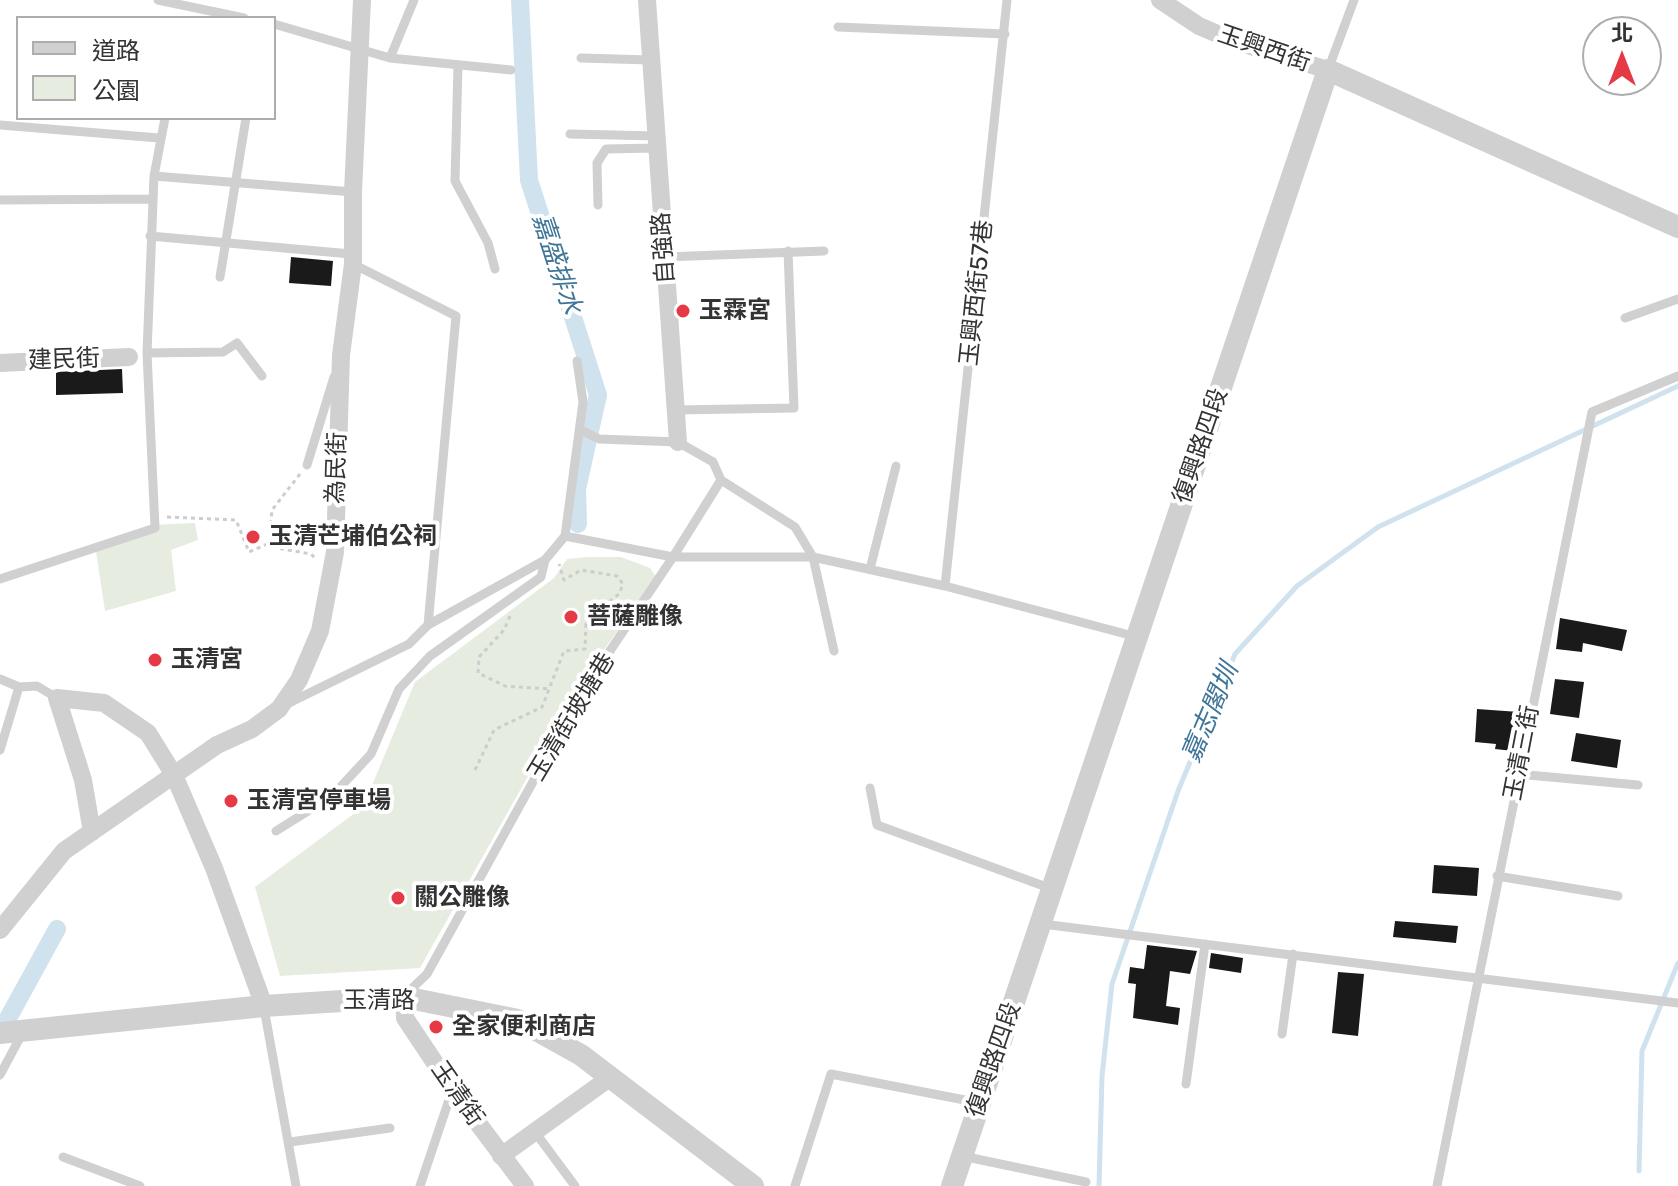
<!DOCTYPE html>
<meta charset="utf-8">
<style>
body{margin:0}
#map{position:relative;width:1678px;height:1186px;overflow:hidden;background:#fff;font-family:Rubik,"Noto Sans TC",sans-serif}
canvas{display:block}
.legend{position:absolute;left:16px;top:16px;width:260px;height:104px;box-sizing:border-box;background:#fff;border:2px solid #adadad;margin:0;padding:10px 14px;list-style:none;font-size:24px;color:#333}
.legend li{display:flex;align-items:center;gap:16px;height:40px}
.legend b{width:40px;border:2px solid #adadad}
.north{position:absolute;left:1582px;top:16px;width:80px;height:80px;box-sizing:border-box;background:#fff;border:2px solid #adadad;border-radius:50%;rotate:0deg;font-size:22px;font-weight:700;line-height:32px;text-align:center;color:#333}
.north::after{content:'';display:block;margin:auto;width:28px;height:36px;background:#e63946;clip-path:polygon(50% 0,100% 100%,50% 72%,0 100%)}
</style>
<div id="map">
<canvas width="1678" height="1186"></canvas>
<ul class="legend">
<li><b style="height:10px;background:#d0d0d0"></b>道路</li>
<li><b style="height:22px;background:#e6ecdf"></b>公園</li>
</ul>
<div class="north">北</div>
</div>
<script>
const ctx = document.querySelector('canvas').getContext('2d');
ctx.lineJoin = 'round';
function paint(path, color) { ctx.fillStyle = color; ctx.fill(path, 'evenodd'); }
const shape = rows => new Path2D(rows.map(r => 'M' + r).join(''));
function stroke(path, color, width, dash) { ctx.strokeStyle = color; ctx.lineWidth = width; ctx.lineCap = dash ? 'butt' : 'round'; ctx.setLineDash(dash || []); ctx.stroke(path); }
function write(font, color, halo, rows, align = 'center') {
  ctx.font = font + ' Rubik,"Noto Sans TC",sans-serif'; ctx.lineWidth = 8; ctx.setLineDash([]); ctx.textBaseline = 'middle'; ctx.strokeStyle = halo; ctx.fillStyle = color; for (const [text, x, y, turn = 0] of rows) {
    ctx.save(); ctx.translate(x, y); ctx.rotate((+turn || 0) * Math.PI / 180); ctx.textAlign = isNaN(turn) ? turn : align; if (halo) ctx.strokeText(text, 0, 0); ctx.fillText(text, 0, 0); ctx.restore();
  }
}
paint(shape([
 [195,523,198,540,171,550,176,591,105,611,95,545,154,525],
 [588,557,621,557,650,568,656,577,581,682,420,968,280,976,255,887,363,807,415,682,554,578,567,559]
]), '#e6ecdf');
stroke(shape([
 [1639,1171,1642,1051,1678,963],
 [1099,1186,1102,1076,1112,984,1178,791,1235,654,1297,586,1378,527,1678,386]
]), '#cfe2ee', 5);
stroke(shape([
 [520,0,529,180,598,395,577,489,578,524],
 [0,1033,57,929]
]), '#cfe2ee', 18);
paint(shape([
 [291,257,333,261,331,286,289,283],
 [122,369,123,393,56,395,56,372],
 [1560,618,1627,630,1622,651,1583,643,1582,652,1556,649],
 [1555,679,1584,682,1579,718,1550,714],
 [1477,709,1519,712,1513,751,1495,749,1496,744,1475,742],
 [1576,733,1621,740,1617,768,1571,761],
 [1434,865,1479,868,1477,896,1432,893],
 [1395,921,1458,926,1456,943,1393,937],
 [1147,945,1197,951,1190,974,1170,971,1166,1006,1180,1008,1178,1025,1133,1018,1136,984,1128,983,1130,967,1144,969],
 [1211,953,1243,958,1241,973,1209,968],
 [1338,972,1364,974,1358,1036,1332,1033]
]), '#1a1a1a');
stroke(shape([
 [300,474,272,510,270,530,277,548,311,554,317,560],
 [167,517,236,520,249,552,274,541],
 [510,616,504,630,479,657,478,673,505,686,549,689],
 [475,770,494,730,542,707,564,651,585,649,586,624,611,610,611,600,619,594,623,584,617,576,581,570,564,580,559,564]
]), '#cdcdcd', 3, [4, 4]);
stroke(shape([
 [158,0,244,18],
 [274,24,390,58,511,70],
 [838,27,1005,34],
 [390,58,414,0],
 [581,58,651,60],
 [458,65,455,181,488,243,495,269],
 [1328,70,1354,0],
 [0,125,159,138],
 [570,134,657,136],
 [154,176,353,192],
 [0,200,153,199],
 [598,205,597,163,606,149,657,148],
 [150,236,351,254],
 [665,257,824,251],
 [353,264,456,316,428,625],
 [220,277,246,118],
 [1625,318,1678,299],
 [147,353,223,352,237,343,262,376],
 [676,410,794,408,788,251],
 [307,465,334,377],
 [721,480,795,527,813,557,834,651],
 [565,536,583,402,577,361],
 [870,569,896,466],
 [0,579,155,528,147,353,154,176,165,118],
 [945,586,1007,0],
 [0,679,19,687,37,686,57,698],
 [289,703,409,644,428,625,545,560,565,536,673,557,721,480,713,462,678,442,599,439,581,430],
 [0,750,19,687],
 [1517,774,1638,785],
 [870,788,877,825,1052,889],
 [276,831,332,796,371,754,399,689,430,656,541,577,545,560],
 [1497,876,1618,896],
 [1042,924,1678,1003],
 [406,994,427,974,583,691,673,557,813,557,945,586,1137,637],
 [264,1008,296,1186],
 [1282,1034,1293,954],
 [0,1075,23,1032],
 [1186,1084,1205,944],
 [535,1132,575,1186],
 [290,1142,390,1128],
 [962,1156,1086,1182],
 [63,1157,140,1186],
 [420,1186,452,1091],
 [795,1186,831,1074,980,1103],
 [1437,1186,1592,412,1678,376]
]), '#d0d0d0', 9);
stroke(shape([
 [647,0,678,442],
 [1160,0,1199,26,1234,41,1328,70],
 [0,363,129,357],
 [92,832,83,780,57,698,104,703,148,733,174,775,214,868,264,1006],
 [0,930,64,851,217,745,252,729,279,709,299,680,320,631,335,552,341,355,353,264,353,192,362,0],
 [404,997,405,1018,453,1090,525,1186],
 [501,1156,608,1079]
]), '#d0d0d0', 18);
stroke(shape([
 [0,1033,264,1006,404,997,518,1020,581,1055,753,1186],
 [952,1186,1328,70,1678,227]
]), '#d0d0d0', 22);
for (const [x, y, r, color] of [
 [683,311,8,"#e63946"],
 [253,537,8,"#e63946"],
 [571,617,8,"#e63946"],
 [155,660,8,"#e63946"],
 [231,801,8,"#e63946"],
 [398,898,8,"#e63946"],
 [436,1027,8,"#e63946"]
]) { const dot = new Path2D(); dot.arc(x, y, r, 0, 2 * Math.PI); ctx.fillStyle = color; ctx.fill(dot); stroke(dot, '#fff', 3); }
write('24px', '#333', '#fff', [
 ["玉興西街",1264,49,19],
 ["自強路",664,248,-94],
 ["玉興西街57巷",977,293,-84],
 ["建民街",64,360,-2],
 ["復興路四段",1201,446,-71],
 ["為民街",337,468,-88],
 ["玉清街坡塘巷",572,717,-59],
 ["玉清三街",1522,753,-79],
 ["玉清路",379,1001],
 ["復興路四段",994,1060,-71],
 ["玉清街",457,1094,55]
]);
write('bold 24px', '#333', '#fff', [
 ["玉霖宮",699,311],
 ["玉清芒埔伯公祠",269,537],
 ["菩薩雕像",587,617],
 ["玉清宮",171,660],
 ["玉清宮停車場",247,801],
 ["關公雕像",414,898],
 ["全家便利商店",452,1027]
], 'left');
write('italic 26px', '#3f7597', '#fff', [
 ["嘉盛排水",556,264,72],
 ["嘉志閣圳",1211,713,-67]
]);
</script>
